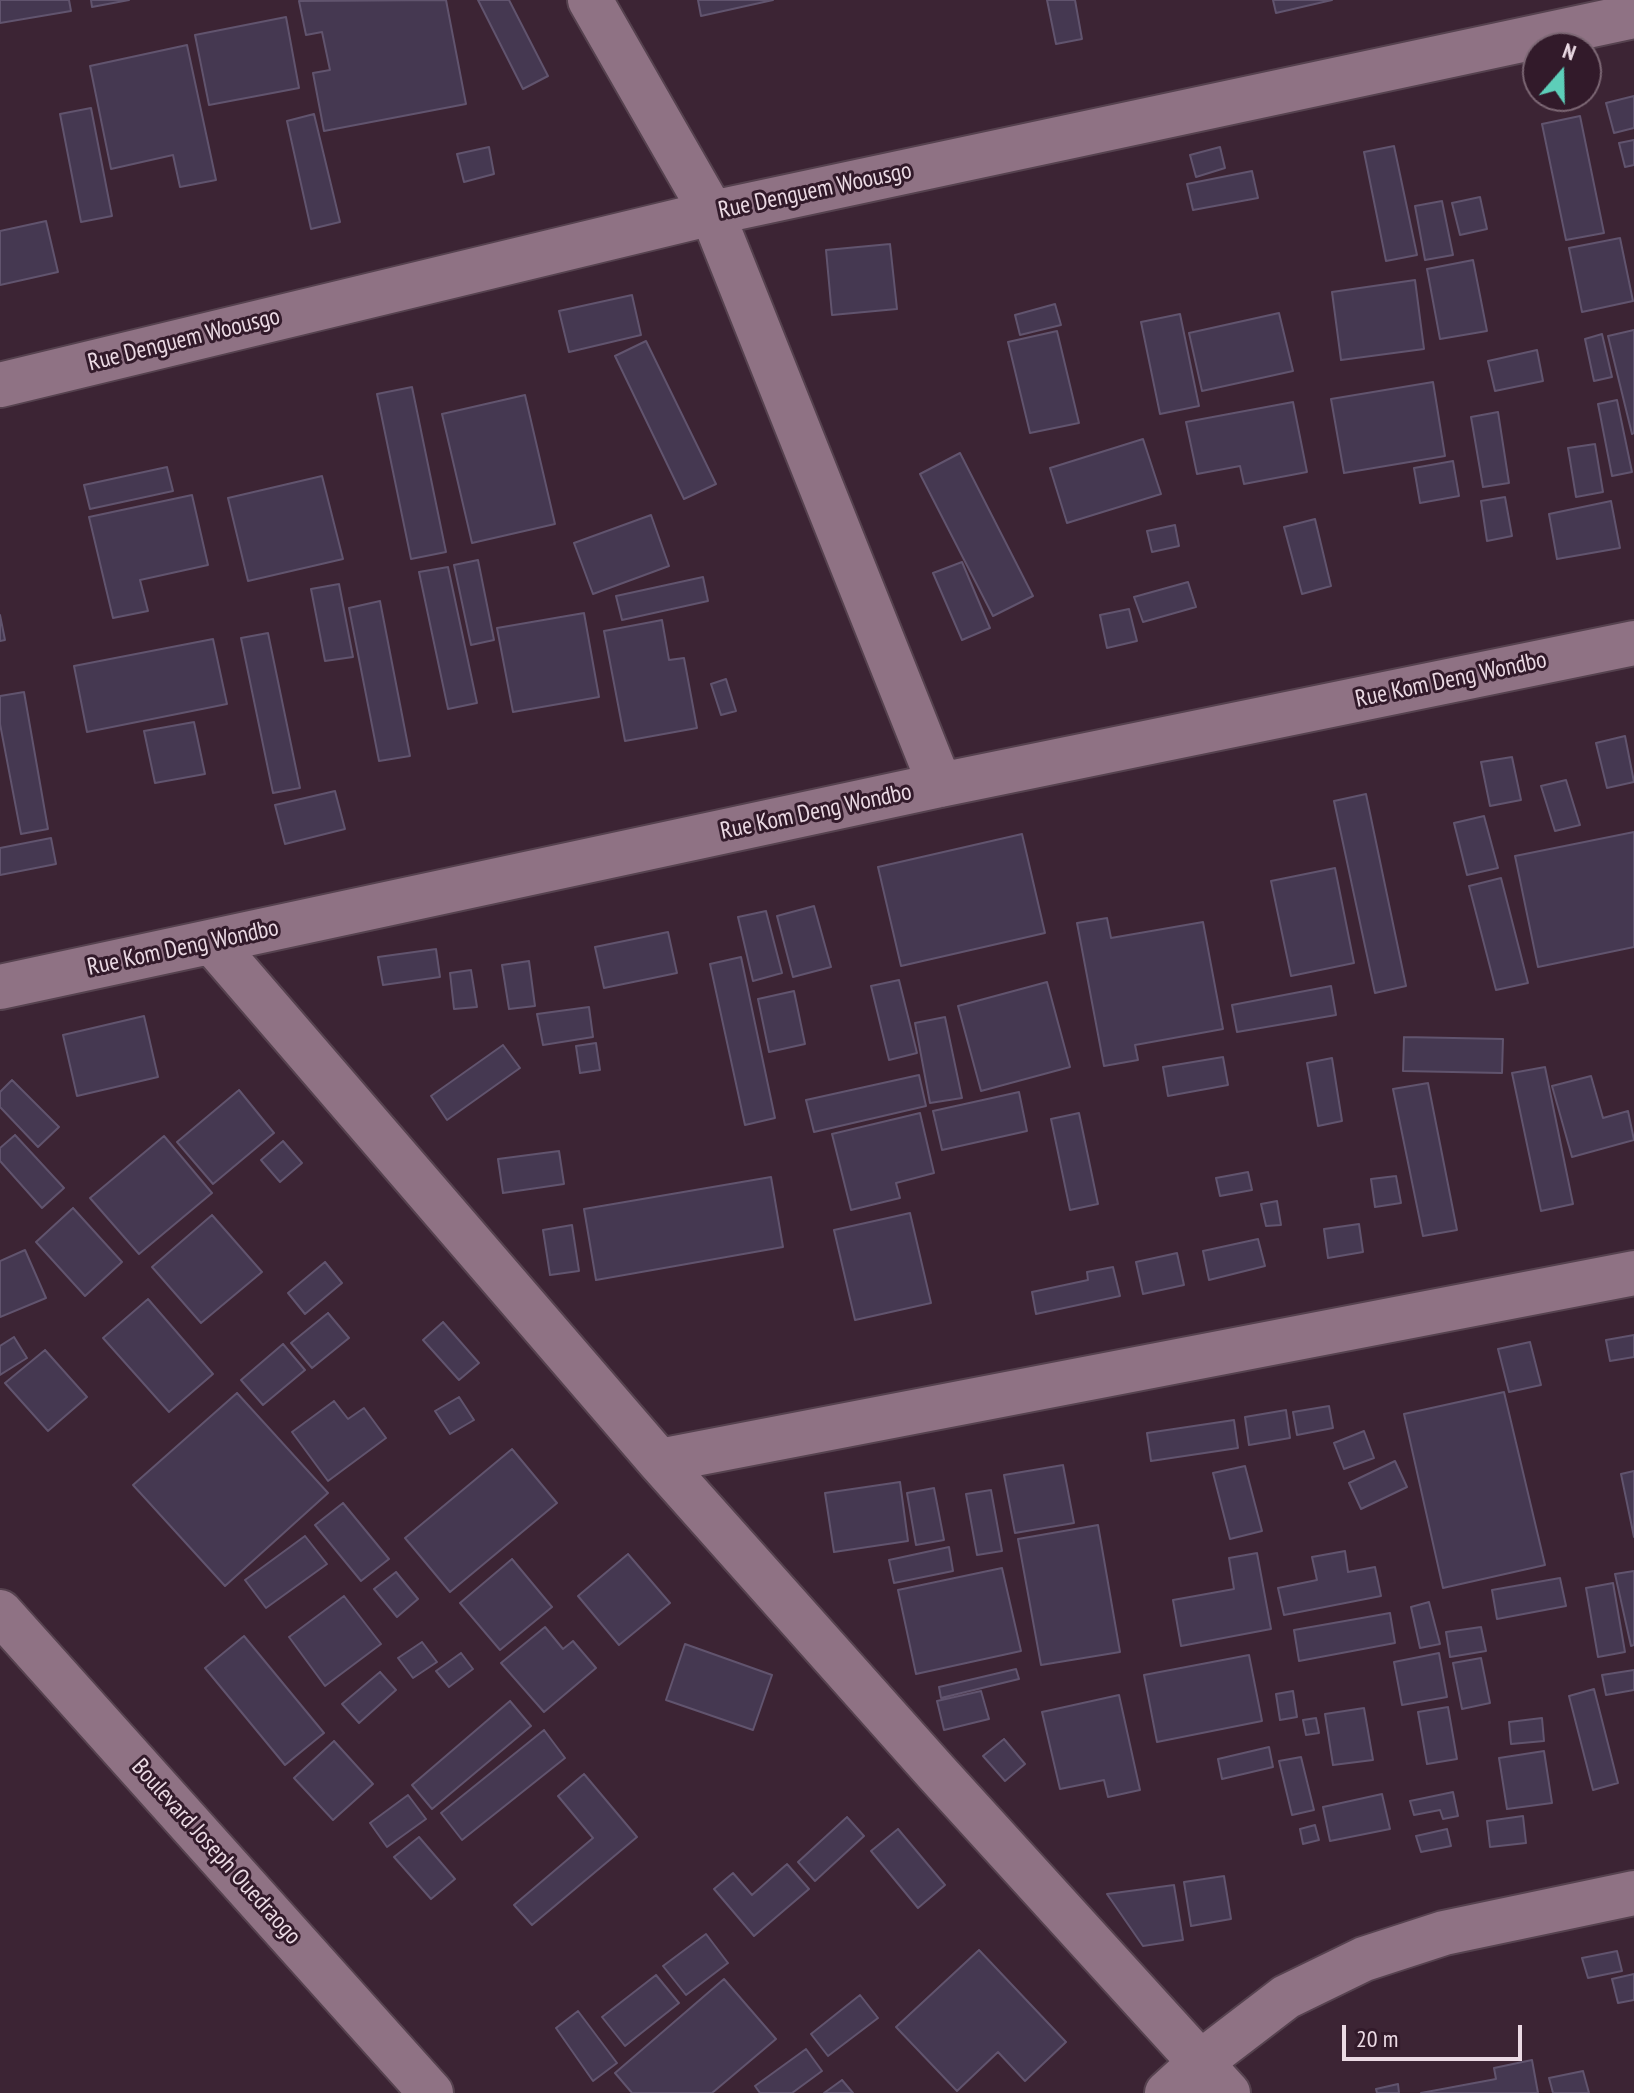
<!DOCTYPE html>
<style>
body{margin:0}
#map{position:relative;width:1634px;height:2093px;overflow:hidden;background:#3c2434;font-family:"PT Sans Narrow",sans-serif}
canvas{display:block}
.north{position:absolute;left:1522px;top:32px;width:80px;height:80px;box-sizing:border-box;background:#321a2a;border:2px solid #7c6774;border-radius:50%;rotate:20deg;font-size:22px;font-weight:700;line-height:32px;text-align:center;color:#ebdae4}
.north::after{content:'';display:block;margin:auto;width:28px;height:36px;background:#5dceb9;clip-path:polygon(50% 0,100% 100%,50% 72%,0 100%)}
.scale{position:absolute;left:1342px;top:2025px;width:180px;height:36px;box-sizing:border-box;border:4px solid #ebdae4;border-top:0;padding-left:10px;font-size:24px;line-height:28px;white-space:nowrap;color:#ebdae4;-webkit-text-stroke:6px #321a2a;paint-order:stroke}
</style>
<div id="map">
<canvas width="1634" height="2093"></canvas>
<div class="north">N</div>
<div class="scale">20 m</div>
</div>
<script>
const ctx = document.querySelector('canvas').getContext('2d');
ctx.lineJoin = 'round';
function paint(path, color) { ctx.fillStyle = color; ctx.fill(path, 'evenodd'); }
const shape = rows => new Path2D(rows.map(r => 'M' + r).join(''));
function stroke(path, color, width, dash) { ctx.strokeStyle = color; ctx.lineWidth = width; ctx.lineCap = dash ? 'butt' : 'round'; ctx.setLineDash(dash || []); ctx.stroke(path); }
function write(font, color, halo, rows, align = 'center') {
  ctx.font = font + ' "PT Sans Narrow",sans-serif'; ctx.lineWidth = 6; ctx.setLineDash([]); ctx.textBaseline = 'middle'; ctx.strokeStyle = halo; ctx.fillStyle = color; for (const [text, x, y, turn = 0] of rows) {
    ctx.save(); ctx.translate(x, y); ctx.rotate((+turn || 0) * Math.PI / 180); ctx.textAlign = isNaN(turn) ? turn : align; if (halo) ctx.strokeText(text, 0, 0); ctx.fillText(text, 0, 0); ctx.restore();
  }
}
const building = shape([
 [0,0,69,0,71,11,0,23,0,0],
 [91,0,129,0,92,7,91,0],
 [446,0,466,104,324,131,313,73,330,70,322,32,306,35,299,1,446,0],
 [478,0,509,0,548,76,523,89,478,0],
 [698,0,773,0,701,16,698,0],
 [1047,0,1075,0,1082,39,1056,44,1047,0],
 [1273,0,1332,0,1276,13,1273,0],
 [286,17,299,88,209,105,195,35,286,17],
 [187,45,216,180,180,187,173,155,111,169,90,66,187,45],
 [1634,96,1634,128,1614,133,1606,103,1634,96],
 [91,108,112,216,81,222,60,114,91,108],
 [314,114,340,222,311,229,287,121,314,114],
 [1580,116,1604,233,1566,240,1542,124,1580,116],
 [1634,140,1634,165,1625,167,1619,143,1634,140],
 [1394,146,1417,255,1386,261,1364,152,1394,146],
 [489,147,494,174,464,182,457,154,489,147],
 [1220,147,1225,168,1196,177,1190,155,1220,147],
 [1252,171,1258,198,1193,210,1187,184,1252,171],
 [1480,197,1487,229,1460,235,1452,203,1480,197],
 [1442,201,1453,255,1425,260,1415,206,1442,201],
 [46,221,58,272,0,285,0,231,46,221],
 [1620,238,1633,301,1582,312,1569,248,1620,238],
 [890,244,897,309,832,315,826,250,890,244],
 [1473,260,1487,331,1440,339,1427,269,1473,260],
 [1415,280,1424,349,1341,360,1332,292,1415,280],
 [632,295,641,335,569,352,559,311,632,295],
 [1055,304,1061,325,1020,335,1015,315,1055,304],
 [1279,313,1293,371,1202,391,1189,333,1279,313],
 [1180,314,1199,406,1160,414,1141,322,1180,314],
 [1634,330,1634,433,1632,434,1608,336,1634,330],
 [1057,331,1079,423,1030,433,1008,342,1057,331],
 [1602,334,1612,377,1594,381,1585,339,1602,334],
 [646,341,716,484,684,499,615,356,646,341],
 [1537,350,1543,381,1495,391,1488,361,1537,350],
 [1433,382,1445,456,1344,473,1331,399,1433,382],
 [412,387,446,552,411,559,377,394,412,387],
 [525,395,555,524,472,543,442,414,525,395],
 [1617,400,1632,472,1612,476,1598,404,1617,400],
 [1293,402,1307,472,1244,484,1240,466,1197,474,1186,422,1293,402],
 [1498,412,1509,483,1483,487,1471,417,1498,412],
 [1143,439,1161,494,1067,523,1050,468,1143,439],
 [1595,444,1603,492,1576,497,1568,448,1595,444],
 [960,453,1033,596,993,616,920,474,960,453],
 [1453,461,1459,496,1420,503,1414,468,1453,461],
 [167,467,173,491,90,509,84,485,167,467],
 [322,476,343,559,248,581,228,498,322,476],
 [192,495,208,565,140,580,148,611,113,618,89,517,192,495],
 [1505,497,1512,536,1487,541,1481,501,1505,497],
 [1611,501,1620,548,1557,559,1549,514,1611,501],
 [651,515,669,566,593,594,574,543,651,515],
 [1315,519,1331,586,1302,594,1284,527,1315,519],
 [1175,525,1179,546,1152,552,1147,531,1175,525],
 [478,560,494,640,471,645,454,565,478,560],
 [962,562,990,628,962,640,933,573,962,562],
 [448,567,477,703,448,709,419,572,448,567],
 [703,577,708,601,622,620,616,596,703,577],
 [1188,582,1196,607,1143,622,1134,597,1188,582],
 [339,584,353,657,325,661,311,589,339,584],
 [380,601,410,756,379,761,349,608,380,601],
 [1129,609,1137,641,1107,648,1100,615,1129,609],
 [584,613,599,697,513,712,497,628,584,613],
 [0,615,5,640,0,641,0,615],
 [662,620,669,660,684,658,697,728,625,741,604,631,662,620],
 [268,633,300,788,273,793,241,638,268,633],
 [213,639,227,704,87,732,74,666,213,639],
 [726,679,736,711,721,715,711,684,726,679],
 [24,692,48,829,21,834,0,724,0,696,24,692],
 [194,722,205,774,155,783,144,731,194,722],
 [1625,736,1634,782,1607,788,1596,743,1625,736],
 [1512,757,1521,800,1490,806,1481,762,1512,757],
 [1566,780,1580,825,1555,831,1541,786,1566,780],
 [335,791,345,829,285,844,275,805,335,791],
 [1366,794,1406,986,1375,993,1334,801,1366,794],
 [1484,816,1498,868,1467,875,1454,823,1484,816],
 [1634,832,1634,947,1538,967,1515,856,1634,832],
 [1022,834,1045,933,901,966,878,867,1022,834],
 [51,838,56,864,0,875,0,848,51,838],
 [1335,868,1354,963,1291,976,1271,881,1335,868],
 [1501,878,1528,983,1496,990,1469,886,1501,878],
 [814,906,831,967,793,977,777,916,814,906],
 [766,911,782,973,753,981,738,917,766,911],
 [1107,918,1111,938,1203,922,1223,1029,1135,1045,1138,1060,1104,1066,1077,923,1107,918],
 [668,932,677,973,604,988,595,947,668,932],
 [436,949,440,977,383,985,378,957,436,949],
 [741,957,775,1118,745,1125,710,964,741,957],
 [529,961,535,1006,509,1009,502,965,529,961],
 [471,970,477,1007,454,1009,450,973,471,970],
 [899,980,917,1053,889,1060,871,986,899,980],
 [1047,982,1070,1067,981,1091,958,1006,1047,982],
 [1331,986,1336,1015,1237,1032,1232,1005,1331,986],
 [794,991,805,1044,769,1052,758,999,794,991],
 [589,1007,593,1037,543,1045,537,1014,589,1007],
 [144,1016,158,1077,77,1096,63,1035,144,1016],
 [945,1017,962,1098,930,1103,915,1023,945,1017],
 [1404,1037,1503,1039,1502,1073,1403,1071,1404,1037],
 [596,1043,600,1070,580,1073,576,1046,596,1043],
 [503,1045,520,1068,447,1120,431,1096,503,1045],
 [1223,1057,1228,1085,1168,1096,1163,1067,1223,1057],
 [1332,1058,1342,1121,1318,1126,1307,1063,1332,1058],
 [1545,1067,1573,1204,1541,1211,1512,1073,1545,1067],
 [919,1075,926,1106,814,1132,806,1100,919,1075],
 [1591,1076,1603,1118,1628,1111,1634,1140,1572,1157,1552,1086,1591,1076],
 [12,1080,59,1127,38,1147,0,1107,0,1092,12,1080],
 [1428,1083,1457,1230,1423,1236,1393,1089,1428,1083],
 [239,1090,274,1133,213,1184,177,1142,239,1090],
 [1019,1092,1027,1131,942,1150,933,1111,1019,1092],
 [920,1113,934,1173,896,1183,900,1198,851,1210,832,1134,920,1113],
 [1079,1113,1098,1204,1070,1210,1051,1119,1079,1113],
 [15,1135,64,1188,42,1208,0,1161,0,1148,15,1135],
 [164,1136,212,1193,139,1254,90,1198,164,1136],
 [283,1141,302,1163,280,1182,261,1160,283,1141],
 [559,1151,564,1184,503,1193,498,1159,559,1151],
 [1248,1172,1252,1190,1220,1196,1216,1178,1248,1172],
 [1396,1176,1401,1203,1375,1207,1371,1179,1396,1176],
 [771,1177,783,1247,596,1280,584,1209,771,1177],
 [1277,1201,1281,1225,1266,1226,1261,1204,1277,1201],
 [73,1208,122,1262,85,1296,36,1242,73,1208],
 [910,1213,931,1303,855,1320,834,1230,910,1213],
 [212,1215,262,1272,201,1323,152,1267,212,1215],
 [1359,1224,1363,1252,1328,1258,1324,1229,1359,1224],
 [572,1225,579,1271,550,1275,543,1230,572,1225],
 [1258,1239,1265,1266,1209,1280,1203,1251,1258,1239],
 [25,1250,46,1298,0,1317,0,1261,25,1250],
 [1177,1253,1184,1285,1143,1294,1136,1262,1177,1253],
 [325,1262,342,1283,305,1314,288,1293,325,1262],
 [1113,1267,1120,1296,1036,1314,1032,1292,1088,1280,1087,1272,1113,1267],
 [148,1299,213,1374,169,1412,103,1338,148,1299],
 [328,1313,349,1338,312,1368,291,1343,328,1313],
 [443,1322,479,1363,459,1380,423,1340,443,1322],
 [1634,1335,1634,1357,1610,1361,1606,1340,1634,1335],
 [14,1337,27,1358,0,1375,0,1346,14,1337],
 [1530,1342,1541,1385,1509,1392,1498,1349,1530,1342],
 [283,1344,305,1370,263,1405,241,1380,283,1344],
 [45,1350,87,1397,48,1431,5,1383,45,1350],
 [1504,1392,1545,1565,1443,1588,1404,1414,1504,1392],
 [237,1393,328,1493,225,1586,133,1485,237,1393],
 [459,1397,474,1420,450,1434,435,1411,459,1397],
 [334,1401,348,1419,364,1408,386,1438,328,1481,292,1432,334,1401],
 [1329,1406,1333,1428,1297,1435,1293,1412,1329,1406],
 [1286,1410,1290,1438,1249,1445,1245,1417,1286,1410],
 [1234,1420,1238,1448,1151,1461,1147,1433,1234,1420],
 [1364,1431,1374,1458,1344,1469,1334,1443,1364,1431],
 [512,1449,557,1503,450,1592,405,1538,512,1449],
 [1395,1461,1407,1487,1361,1509,1349,1483,1395,1461],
 [1063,1465,1074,1523,1015,1533,1004,1475,1063,1465],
 [1245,1466,1262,1531,1230,1539,1213,1473,1245,1466],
 [1634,1471,1634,1537,1621,1474,1634,1471],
 [900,1482,908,1541,834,1552,825,1493,900,1482],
 [934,1488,944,1540,916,1545,907,1493,934,1488],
 [991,1490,1002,1551,977,1555,966,1494,991,1490],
 [343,1503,389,1559,361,1581,315,1525,343,1503],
 [1098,1525,1120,1652,1041,1665,1018,1539,1098,1525],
 [305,1536,327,1564,266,1608,245,1580,305,1536],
 [949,1547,953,1571,894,1583,889,1560,949,1547],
 [1345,1551,1348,1572,1375,1567,1381,1596,1284,1615,1278,1588,1317,1580,1312,1557,1345,1551],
 [1257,1553,1271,1629,1181,1646,1173,1600,1234,1589,1229,1558,1257,1553],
 [628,1554,670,1603,619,1645,578,1596,628,1554],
 [512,1559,552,1607,500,1650,460,1603,512,1559],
 [1002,1568,1021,1651,916,1674,898,1590,1002,1568],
 [1634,1571,1634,1645,1631,1646,1615,1574,1634,1571],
 [396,1572,418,1599,397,1617,374,1589,396,1572],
 [1560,1578,1566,1606,1497,1619,1492,1590,1560,1578],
 [1613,1583,1625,1652,1598,1657,1586,1588,1613,1583],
 [344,1596,381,1644,325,1686,289,1637,344,1596],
 [1429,1602,1440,1644,1420,1648,1411,1607,1429,1602],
 [1390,1613,1395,1643,1299,1661,1294,1630,1390,1613],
 [545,1627,563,1649,573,1641,596,1668,544,1712,501,1663,545,1627],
 [1481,1627,1486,1651,1450,1657,1446,1632,1481,1627],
 [244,1636,324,1733,285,1765,205,1668,244,1636],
 [422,1642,437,1662,413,1678,398,1658,422,1642],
 [685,1644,772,1675,753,1730,666,1700,685,1644],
 [461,1653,473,1669,449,1687,436,1671,461,1653],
 [1439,1653,1447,1697,1402,1705,1394,1662,1439,1653],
 [1249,1655,1262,1721,1157,1742,1144,1675,1249,1655],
 [1481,1658,1490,1703,1462,1709,1453,1663,1481,1658],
 [1016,1669,1019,1679,941,1698,939,1687,1016,1669],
 [1634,1670,1634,1690,1606,1695,1602,1675,1634,1670],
 [380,1672,396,1690,359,1723,342,1704,380,1672],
 [1594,1689,1618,1783,1593,1790,1569,1696,1594,1689],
 [981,1691,989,1719,944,1730,937,1701,981,1691],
 [1293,1691,1297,1717,1280,1720,1276,1694,1293,1691],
 [1119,1695,1140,1790,1108,1797,1104,1780,1060,1789,1042,1712,1119,1695],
 [510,1701,531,1726,432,1809,412,1785,510,1701],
 [1448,1707,1457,1759,1427,1764,1418,1712,1448,1707],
 [1364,1708,1373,1760,1333,1765,1325,1714,1364,1708],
 [1316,1718,1319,1733,1306,1735,1303,1720,1316,1718],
 [1542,1718,1544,1741,1511,1744,1509,1722,1542,1718],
 [544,1730,565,1758,462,1840,441,1813,544,1730],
 [1004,1739,1025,1764,1005,1781,983,1756,1004,1739],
 [334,1741,373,1784,333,1820,294,1778,334,1741],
 [1269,1747,1273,1767,1222,1779,1218,1759,1269,1747],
 [1544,1751,1552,1803,1507,1809,1499,1758,1544,1751],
 [1301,1757,1314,1810,1292,1815,1279,1761,1301,1757],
 [584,1774,637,1837,532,1925,514,1905,593,1838,558,1796,584,1774],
 [1453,1792,1458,1816,1443,1819,1440,1810,1414,1815,1410,1801,1453,1792],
 [1382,1794,1390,1829,1330,1841,1323,1807,1382,1794],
 [408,1795,426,1819,387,1847,370,1823,408,1795],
 [1523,1816,1526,1843,1490,1847,1487,1821,1523,1816],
 [847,1817,864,1836,815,1881,798,1862,847,1817],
 [1315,1825,1319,1840,1303,1844,1300,1829,1315,1825],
 [898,1829,945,1885,918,1908,871,1851,898,1829],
 [1447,1829,1451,1846,1421,1852,1416,1836,1447,1829],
 [419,1837,455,1879,431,1899,394,1857,419,1837],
 [787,1864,809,1889,754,1936,714,1889,733,1873,752,1895,787,1864],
 [1224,1876,1231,1919,1191,1926,1184,1882,1224,1876],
 [1174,1885,1183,1940,1143,1946,1107,1894,1174,1885],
 [706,1934,728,1963,686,1995,663,1966,706,1934],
 [979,1950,1066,2042,1025,2081,998,2052,957,2091,896,2027,979,1950],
 [1617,1951,1622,1971,1588,1978,1582,1958,1617,1951],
 [1634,1974,1634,2000,1618,2003,1612,1979,1634,1974],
 [656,1975,679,2003,625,2046,602,2017,656,1975],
 [724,1979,776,2039,712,2093,632,2093,615,2073,724,1979],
 [860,1995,878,2018,828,2056,811,2034,860,1995],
 [578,2011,617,2063,593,2081,556,2028,578,2011],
 [806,2049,822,2071,792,2093,760,2093,755,2086,806,2049],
 [1532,2060,1538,2093,1421,2093,1496,2079,1494,2068,1532,2060],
 [1583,2071,1589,2093,1553,2093,1549,2078,1583,2071],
 [842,2080,853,2093,824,2093,842,2080],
 [1398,2084,1399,2093,1377,2093,1376,2089,1398,2084]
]);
paint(building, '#453851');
stroke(building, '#61546e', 2);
const street = shape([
 [590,0,712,213,940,785],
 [0,385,712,213,1634,16],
 [212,942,659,1461,936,1772,1228,2093],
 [0,987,940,785,1634,643],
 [659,1461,1634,1273],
 [1167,2093,1201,2062,1286,1997,1364,1959,1444,1933,1634,1893]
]);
const secondary = shape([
 [0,1612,431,2093]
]);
stroke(street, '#56424f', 48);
stroke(secondary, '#56424f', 48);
stroke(street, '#8f7284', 44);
stroke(secondary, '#8f7284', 44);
write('24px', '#ebdae4', '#321a2a', [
 ["Rue Denguem Woousgo",815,191,-12],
 ["Rue Denguem Woousgo",184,340,-14],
 ["Rue Kom Deng Wondbo",1451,680,-12],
 ["Rue Kom Deng Wondbo",816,812,-12],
 ["Rue Kom Deng Wondbo",183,948,-12],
 ["Boulevard Joseph Ouedraogo",216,1852,48]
]);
</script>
